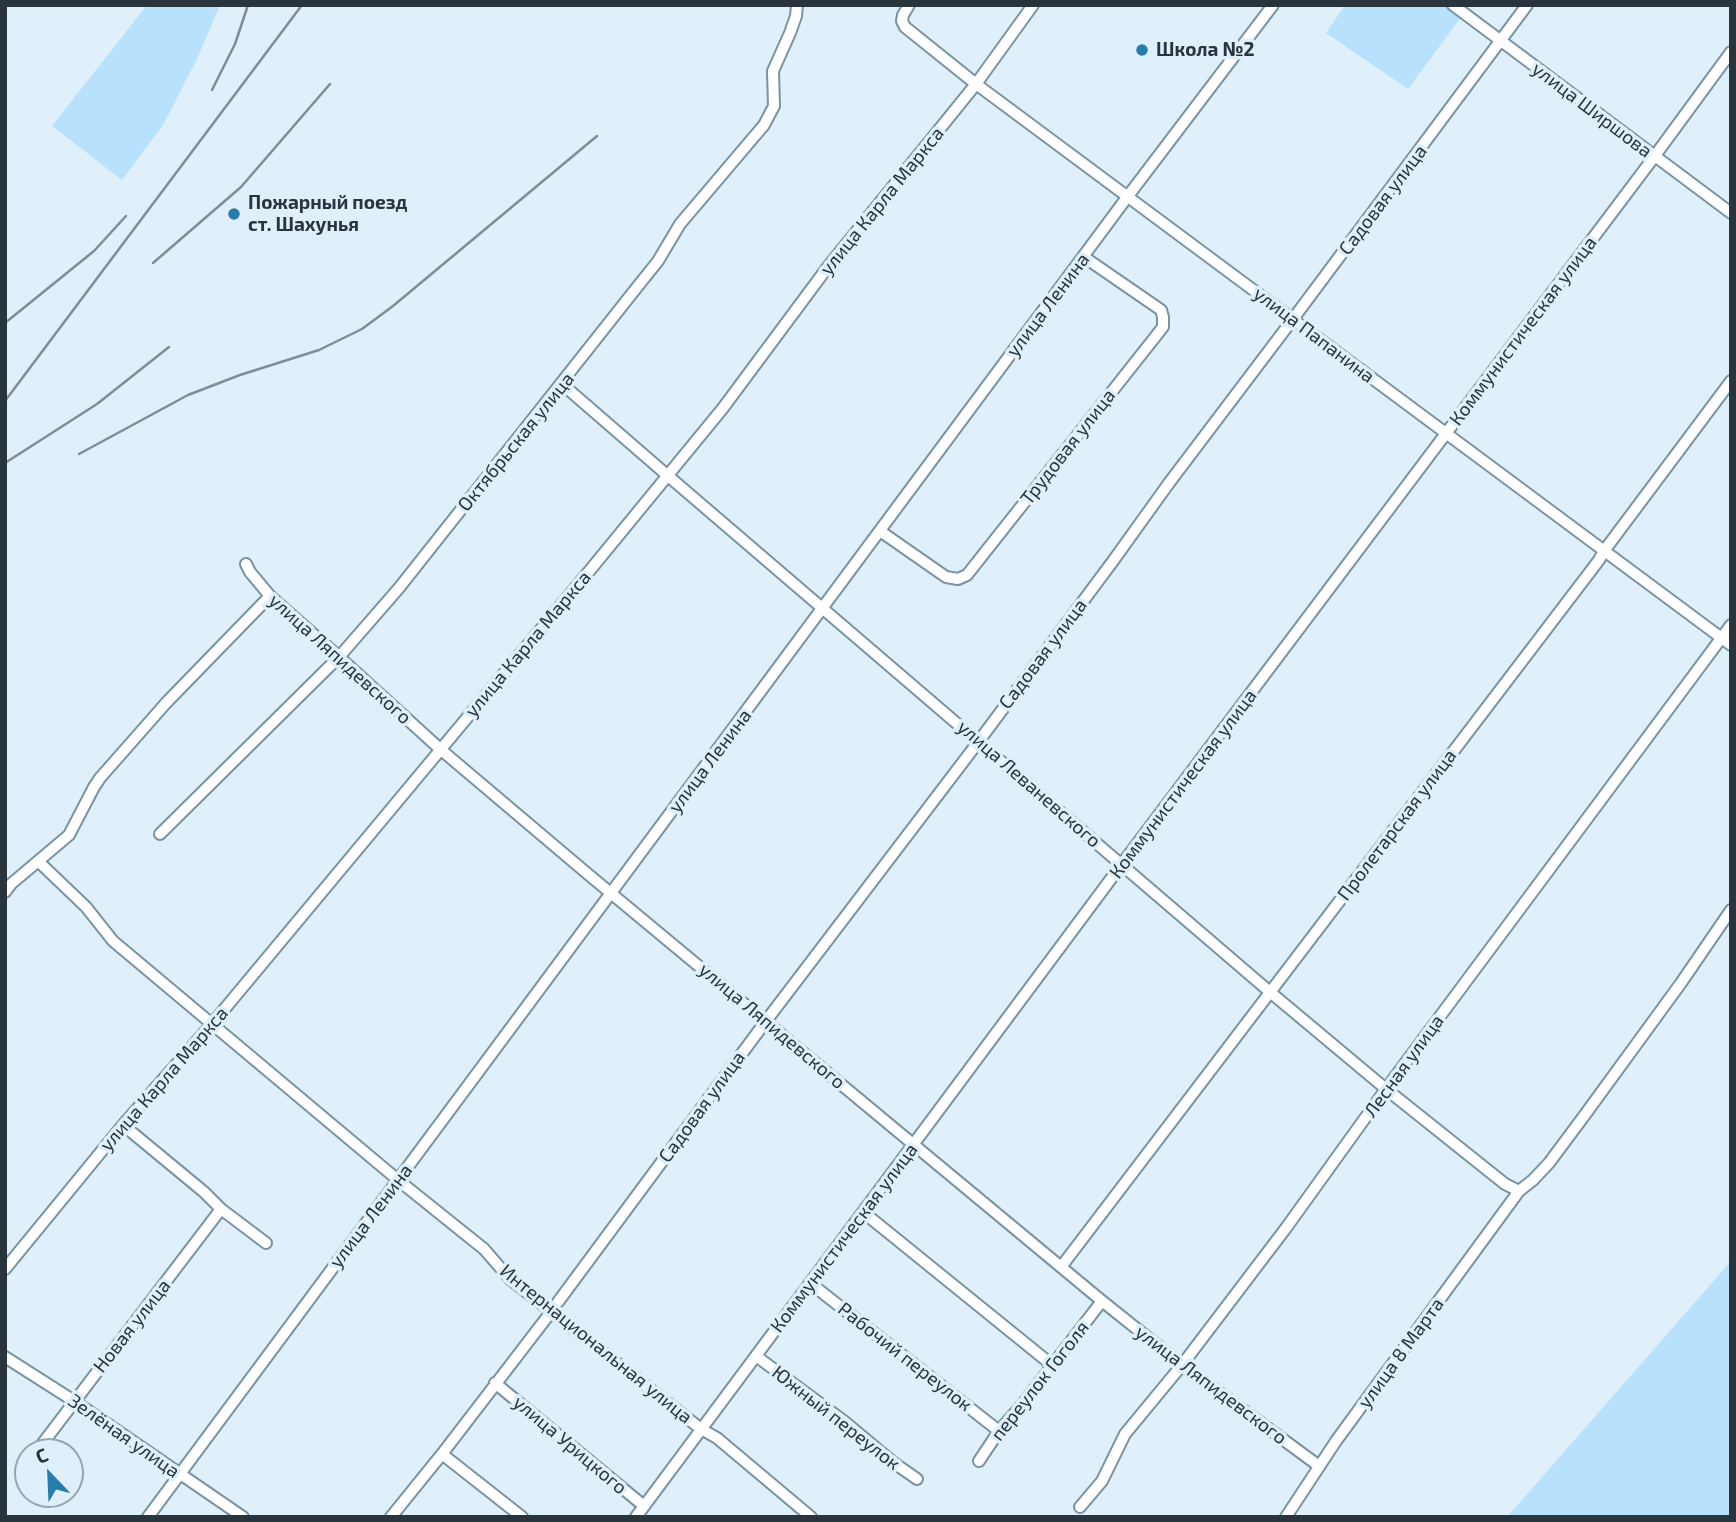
<!DOCTYPE html>
<meta charset="utf-8">
<style>
body{margin:0}
#map{position:relative;width:1736px;height:1522px;overflow:hidden;background:#dff0fb;font-family:"Exo 2",sans-serif}
canvas{display:block}
.frame{position:absolute;inset:0;border:7px solid #29343c;pointer-events:none}
.north{position:absolute;left:14px;top:1438px;width:70px;height:70px;box-sizing:border-box;background:#dff0fb;border:2px solid #96a5af;border-radius:50%;rotate:337deg;font-size:19px;font-weight:700;line-height:28px;text-align:center;color:#29343c}
.north::after{content:'';display:block;margin:auto;width:24px;height:32px;background:#267dac;clip-path:polygon(50% 0,100% 100%,50% 72%,0 100%)}
</style>
<div id="map">
<canvas width="1736" height="1522"></canvas>
<div class="frame"></div>
<div class="north">С</div>
</div>
<script>
const ctx = document.querySelector('canvas').getContext('2d');
ctx.lineJoin = 'round';
function paint(path, color) { ctx.fillStyle = color; ctx.fill(path, 'evenodd'); }
const shape = rows => new Path2D(rows.map(r => 'M' + r).join(''));
function stroke(path, color, width, dash) { ctx.strokeStyle = color; ctx.lineWidth = width; ctx.lineCap = dash ? 'butt' : 'round'; ctx.setLineDash(dash || []); ctx.stroke(path); }
function write(font, color, halo, rows, align = 'center') {
  ctx.font = font + ' "Exo 2",sans-serif'; ctx.lineWidth = 7; ctx.setLineDash([]); ctx.textBaseline = 'middle'; ctx.strokeStyle = halo; ctx.fillStyle = color; for (const [text, x, y, turn = 0] of rows) {
    ctx.save(); ctx.translate(x, y); ctx.rotate((+turn || 0) * Math.PI / 180); ctx.textAlign = isNaN(turn) ? turn : align; if (halo) ctx.strokeText(text, 0, 0); ctx.fillText(text, 0, 0); ctx.restore();
  }
}
paint(shape([
 [147,5,220,5,196,61,163,125,122,180,52,126],
 [1345,5,1444,5,1461,17,1408,89,1326,33],
 [1731,1261,1731,1517,1507,1517]
]), '#b7e1fd');
const minor = shape([
 [909,5,903,15,902,21,905,27,976,84,1731,645],
 [1453,5,1731,213],
 [562,384,667,475,1270,992,1386,1089,1505,1184,1519,1191,1533,1180,1549,1163,1584,1116,1681,983,1731,910],
 [880,531,946,577,958,579,967,575,1163,327,1163,317,1161,310,1084,257],
 [246,564,250,572,270,596,339,657,440,749,589,875,1102,1301,1182,1365,1319,1466],
 [160,834,339,657,399,588,634,291,658,261,680,224,764,125,774,106,773,71,790,33,796,16,797,5],
 [39,862,86,907,113,941,398,1180,469,1237,484,1249,510,1279,701,1429,717,1438,811,1517],
 [5,892,11,884,69,835,94,787,100,778,166,703,270,596],
 [123,1125,204,1192,221,1209,266,1243],
 [863,1212,1052,1365],
 [1061,1267,1599,560,1604,551,1731,381],
 [5,1269,123,1125,212,1024,591,569,723,408,827,268,976,84,1033,5],
 [810,1283,999,1431],
 [558,1302,766,1021,979,741,1113,561,1169,483,1293,319,1527,5],
 [756,1356,845,1422,894,1463,917,1479],
 [5,1357,74,1401,243,1517],
 [495,1383,644,1506],
 [43,1443,221,1209],
 [442,1454,522,1517],
 [979,1461,999,1431,1022,1405,1102,1301],
 [1080,1507,1102,1481,1125,1434,1182,1365,1286,1228,1386,1089,1731,625],
 [148,1517,1128,196,1273,5],
 [391,1517,442,1454,551,1312],
 [636,1517,1122,864,1654,157,1731,52],
 [1286,1517,1336,1441,1519,1191]
]);
stroke(minor, '#7993a4', 14);
stroke(minor, '#fff', 10);
stroke(shape([
 [212,90,235,44,248,5],
 [153,263,241,187,330,84],
 [5,323,94,251,126,216],
 [5,401,302,5],
 [79,454,188,395,240,375,319,350,362,329,393,306,597,136],
 [5,463,97,404,169,347]
]), '#7f8d97', 2.5);
for (const [x, y, r, color] of [
 [1142,50,7,"#267dac"],
 [234,214,7,"#267dac"]
]) { const dot = new Path2D(); dot.arc(x, y, r, 0, 2 * Math.PI); ctx.fillStyle = color; ctx.fill(dot); stroke(dot, '#dff0fb', 2.5); }
write('bold 19px', '#29343c', '#dff0fb', [
 ["Школа №2",1156,50],
 ["Пожарный поезд",248,203],
 ["ст. Шахунья",248,225]
], 'left');
write('19px', '#29343c', '#dff0fb', [
 ["улица Ширшова",1592,110,37],
 ["Садовая улица",1383,200,-53],
 ["улица Карла Маркса",882,201,-51],
 ["улица Ленина",1048,305,-53],
 ["Коммунистическая улица",1523,331,-53],
 ["улица Папанина",1314,335,37],
 ["Октябрьская улица",516,442,-51],
 ["Трудовая улица",1068,447,-52],
 ["улица Карла Маркса",528,644,-50],
 ["Садовая улица",1043,654,-53],
 ["улица Ляпидевского",340,659,42],
 ["улица Ленина",710,761,-53],
 ["улица Леваневского",1029,784,41],
 ["Коммунистическая улица",1183,784,-53],
 ["Пролетарская улица",1397,825,-53],
 ["улица Ляпидевского",772,1026,40],
 ["Лесная улица",1404,1066,-54],
 ["улица Карла Маркса",164,1079,-49],
 ["Садовая улица",702,1107,-54],
 ["улица Ленина",371,1216,-53],
 ["Коммунистическая улица",844,1238,-53],
 ["Новая улица",132,1326,-52],
 ["Интернациональная улица",596,1344,39],
 ["улица 8 Марта",1401,1353,-54],
 ["Рабочий переулок",905,1357,38],
 ["переулок Гоголя",1040,1381,-52],
 ["улица Ляпидевского",1211,1385,37],
 ["Южный переулок",836,1418,38],
 ["Зелёная улица",124,1436,35],
 ["улица Урицкого",570,1445,40]
]);
</script>
